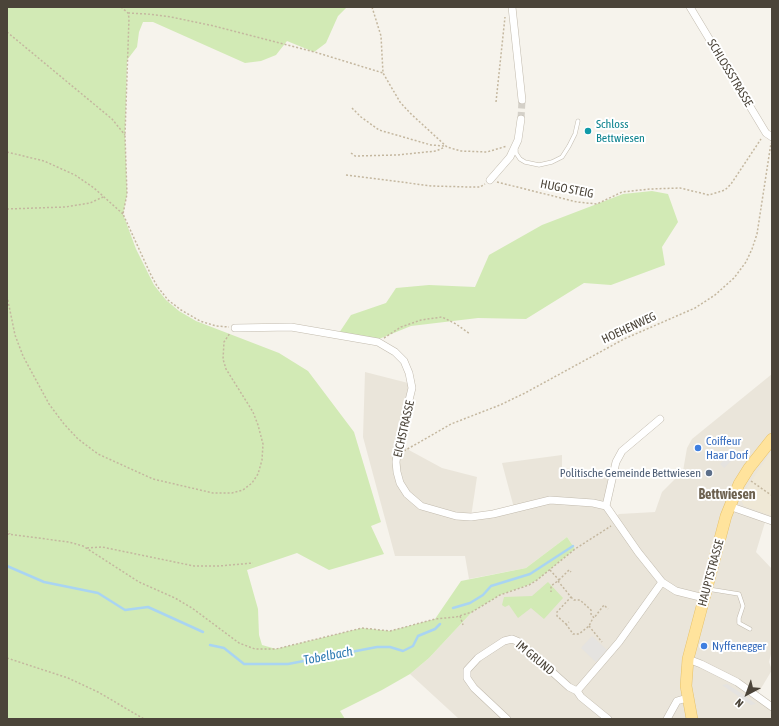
<!DOCTYPE html>
<style>
body{margin:0}
#map{position:relative;width:779px;height:726px;overflow:hidden;background:#f6f3ec;font-family:"Asap Condensed",sans-serif}
canvas{display:block}
.frame{position:absolute;inset:0;border:8px solid #4b4439;pointer-events:none}
.north{position:absolute;left:727px;top:674px;width:40px;height:40px;-webkit-text-stroke:3px #fff;paint-order:stroke;rotate:221deg;font-size:11px;font-weight:700;line-height:16px;text-align:center;color:#4b4439}
.north::after{content:'';display:block;margin:auto;width:14px;height:18px;background:#4b4439;clip-path:polygon(50% 0,100% 100%,50% 72%,0 100%)}
</style>
<div id="map">
<canvas width="779" height="726"></canvas>
<div class="frame"></div>
<div class="north">N</div>
</div>
<script>
const ctx = document.querySelector('canvas').getContext('2d');
ctx.lineJoin = 'round';
function paint(path, color) { ctx.fillStyle = color; ctx.fill(path, 'evenodd'); }
const shape = rows => new Path2D(rows.map(r => 'M' + r).join(''));
function stroke(path, color, width, dash) { ctx.strokeStyle = color; ctx.lineWidth = width; ctx.lineCap = dash ? 'butt' : 'round'; ctx.setLineDash(dash || []); ctx.stroke(path); }
function write(font, color, halo, rows, align = 'center') {
  ctx.font = font + ' "Asap Condensed",sans-serif'; ctx.lineWidth = 4; ctx.setLineDash([]); ctx.textBaseline = 'middle'; ctx.strokeStyle = halo; ctx.fillStyle = color; for (const [text, x, y, turn = 0] of rows) {
    ctx.save(); ctx.translate(x, y); ctx.rotate((+turn || 0) * Math.PI / 180); ctx.textAlign = isNaN(turn) ? turn : align; if (halo) ctx.strokeText(text, 0, 0); ctx.fillText(text, 0, 0); ctx.restore();
  }
}
paint(shape([
 [365,372,412,384,399,441,407,449,442,468,477,477,471,517,514,508,502,463,562,455,562,468,612,473,606,506,615,517,619,514,655,512,662,492,683,471,687,448,692,439,772,374,772,521,766,519,756,552,772,569,772,650,769,662,772,670,757,695,772,707,772,717,770,719,459,719,410,674,429,658,472,612,500,595,528,585,537,580,575,549,567,537,526,568,469,579,465,556,395,556,363,437]
]), '#eae5da');
paint(shape([
 [772,450,772,516,744,506,740,498]
]), '#efe8d6');
paint(shape([
 [7,7,347,7,338,16,326,43,314,52,287,41,276,55,261,61,245,63,153,22,143,22,139,32,137,47,127,60,125,135,127,194,123,214,136,249,154,285,166,300,179,311,196,321,279,353,308,371,354,432,381,522,371,526,384,554,329,570,297,553,247,570,258,609,259,635,262,645,276,649,362,628,390,631,435,619,461,581,526,568,567,537,575,549,537,580,528,585,500,595,472,612,429,658,410,674,382,690,340,711,345,719,7,719],
 [652,191,668,194,678,222,662,247,665,265,611,285,584,283,526,319,478,318,411,326,374,341,339,333,351,315,386,303,396,288,429,285,475,287,489,255,542,225,623,194],
 [548,582,563,598,544,619,531,608,518,618,509,605,505,607,502,605,504,597,532,596]
]), '#d2eab5');
paint(shape([
 [733,451,737,455,724,468,720,464],
 [592,636,607,650,596,662,581,648],
 [727,684,741,693,756,704,751,705,722,685]
]), '#e5e3e0');
stroke(shape([
 [7,566,44,582,98,593,125,610,148,607,203,632],
 [453,608,470,603,483,595,491,586,530,574,573,546],
 [210,645,224,648,244,664,288,664,377,647,390,647,403,651,413,646,418,636,435,629,440,624]
]), '#a9d4f2', 2.5);
stroke(shape([
 [521,119,522,100]
]), '#d4d0c8', 7, [7, 3.5]);
const lane = shape([
 [516,150,516,153,520,159,525,162,539,165,552,162,562,157,569,146,575,134,578,121],
 [708,589,739,594,743,606,739,618,739,623,750,629]
]);
const street = shape([
 [512,7,522,100],
 [690,7,766,133,772,137],
 [490,180,510,157,518,140,521,119],
 [235,328,291,327,378,342,395,352,404,361,409,373,412,388,399,441,396,462,397,472,400,483,407,494,421,506,456,516,471,517,493,514,550,500,593,503,606,506,638,552,662,582,676,591,704,598],
 [606,506,616,462,622,451,660,419],
 [729,506,772,521],
 [688,659,701,664,737,682,772,707],
 [577,691,581,697,608,719],
 [507,719,474,688,467,678,467,670,478,658,504,641,512,639,519,642,569,687,577,691,619,642,662,582],
 [667,719,677,701,687,698]
]);
const primary = shape([
 [692,719,686,686,688,659,726,516,739,484,749,468,772,439]
]);
stroke(lane, '#c2bbae', 4.5);
stroke(street, '#c2bbae', 8);
stroke(primary, '#e6c16a', 12);
stroke(shape([
 [121,7,128,13,129,18,125,135,127,194,123,214,150,273,157,286,168,300,181,310,200,321,216,326,229,327],
 [372,7,381,36,383,73,400,102,410,113,447,147,461,151,487,152,507,146],
 [128,13,147,14,171,17,214,26,318,53,383,73],
 [7,32,112,119,125,135],
 [496,102,505,17],
 [352,108,361,117,379,130,431,145,445,146],
 [7,152,44,161,75,175,94,188,123,214],
 [351,153,355,156,397,155,436,151,445,147],
 [346,175,432,186,470,187,480,187,485,184],
 [497,182,577,202,597,204,622,192,650,189,680,188,709,195,725,190,731,184,761,139],
 [7,209,65,207,90,203,103,197],
 [7,296,15,335,23,356,49,404,64,424,78,439,98,454,153,479,213,493,232,493,243,490,252,483,258,474,262,460,263,444,258,425,253,412,226,369,223,359,224,342,230,333],
 [384,338,401,327,421,320,442,317,456,324,470,334],
 [404,451,451,424,500,405,525,393,624,339,695,308,715,295,734,278,746,262,752,249,757,234,771,143],
 [751,481,771,495],
 [7,530,10,534],
 [7,534,69,542,83,546,139,582,175,598,192,608,239,643,255,649,276,649,362,628,390,631,435,619,456,617,472,612,500,595,529,585,537,580,575,549,611,526],
 [87,548,102,547,194,566,219,566,253,563],
 [550,570,559,580,551,586,551,592],
 [559,580,569,570,571,572],
 [558,581,571,597,557,612,557,616,566,624,569,622],
 [571,597,574,600,580,600,591,610,591,614,594,618,604,605,608,609],
 [460,616,463,625],
 [566,624,573,634,579,634,589,626,593,618],
 [589,626,602,642],
 [7,658,68,678,98,692,144,719]
]), '#c4b79f', 1.5, [2, 2]);
stroke(lane, '#fff', 3.5);
stroke(street, '#fff', 7);
stroke(primary, '#ffe39c', 11);
for (const [x, y, r, color] of [
 [588,131,4,"#0f9aa8"],
 [698,448,4,"#3f7fe0"],
 [709,473,4,"#5c6f8a"],
 [704,646,4,"#3f7fe0"]
]) { const dot = new Path2D(); dot.arc(x, y, r, 0, 2 * Math.PI); ctx.fillStyle = color; ctx.fill(dot); stroke(dot, '#fff', 1.5); }
write('12px', '#4b4439', '#fff', [
 ["SCHLOSSSTRASSE",730,73,59],
 ["HUGO STEIG",567,189,11],
 ["HOEHENWEG",629,328,-25],
 ["EICHSTRASSE",404,429,-77],
 ["HAUPTSTRASSE",711,573,-75],
 ["IM GRUND",535,658,40]
]);
write('12px', '#0d838f', '#fff', [
 ["Schloss",596,124],
 ["Bettwiesen",596,138]
], 'left');
write('12px', '#366cbe', '#fff', [
 ["Coiffeur",706,441],
 ["Haar Dorf",706,455],
 ["Nyffenegger",712,646]
], 'left');
write('12px', '#4e5e75', '#fff', [
 ["Politische Gemeinde Bettwiesen",701,473]
], 'right');
write('italic 13px', '#2e7ab2', '#fff', [
 ["Tobelbach",328,656,-11]
]);
write('bold 14px', '#6e6250', '#fff', [
 ["Bettwiesen",727,495]
]);
</script>
